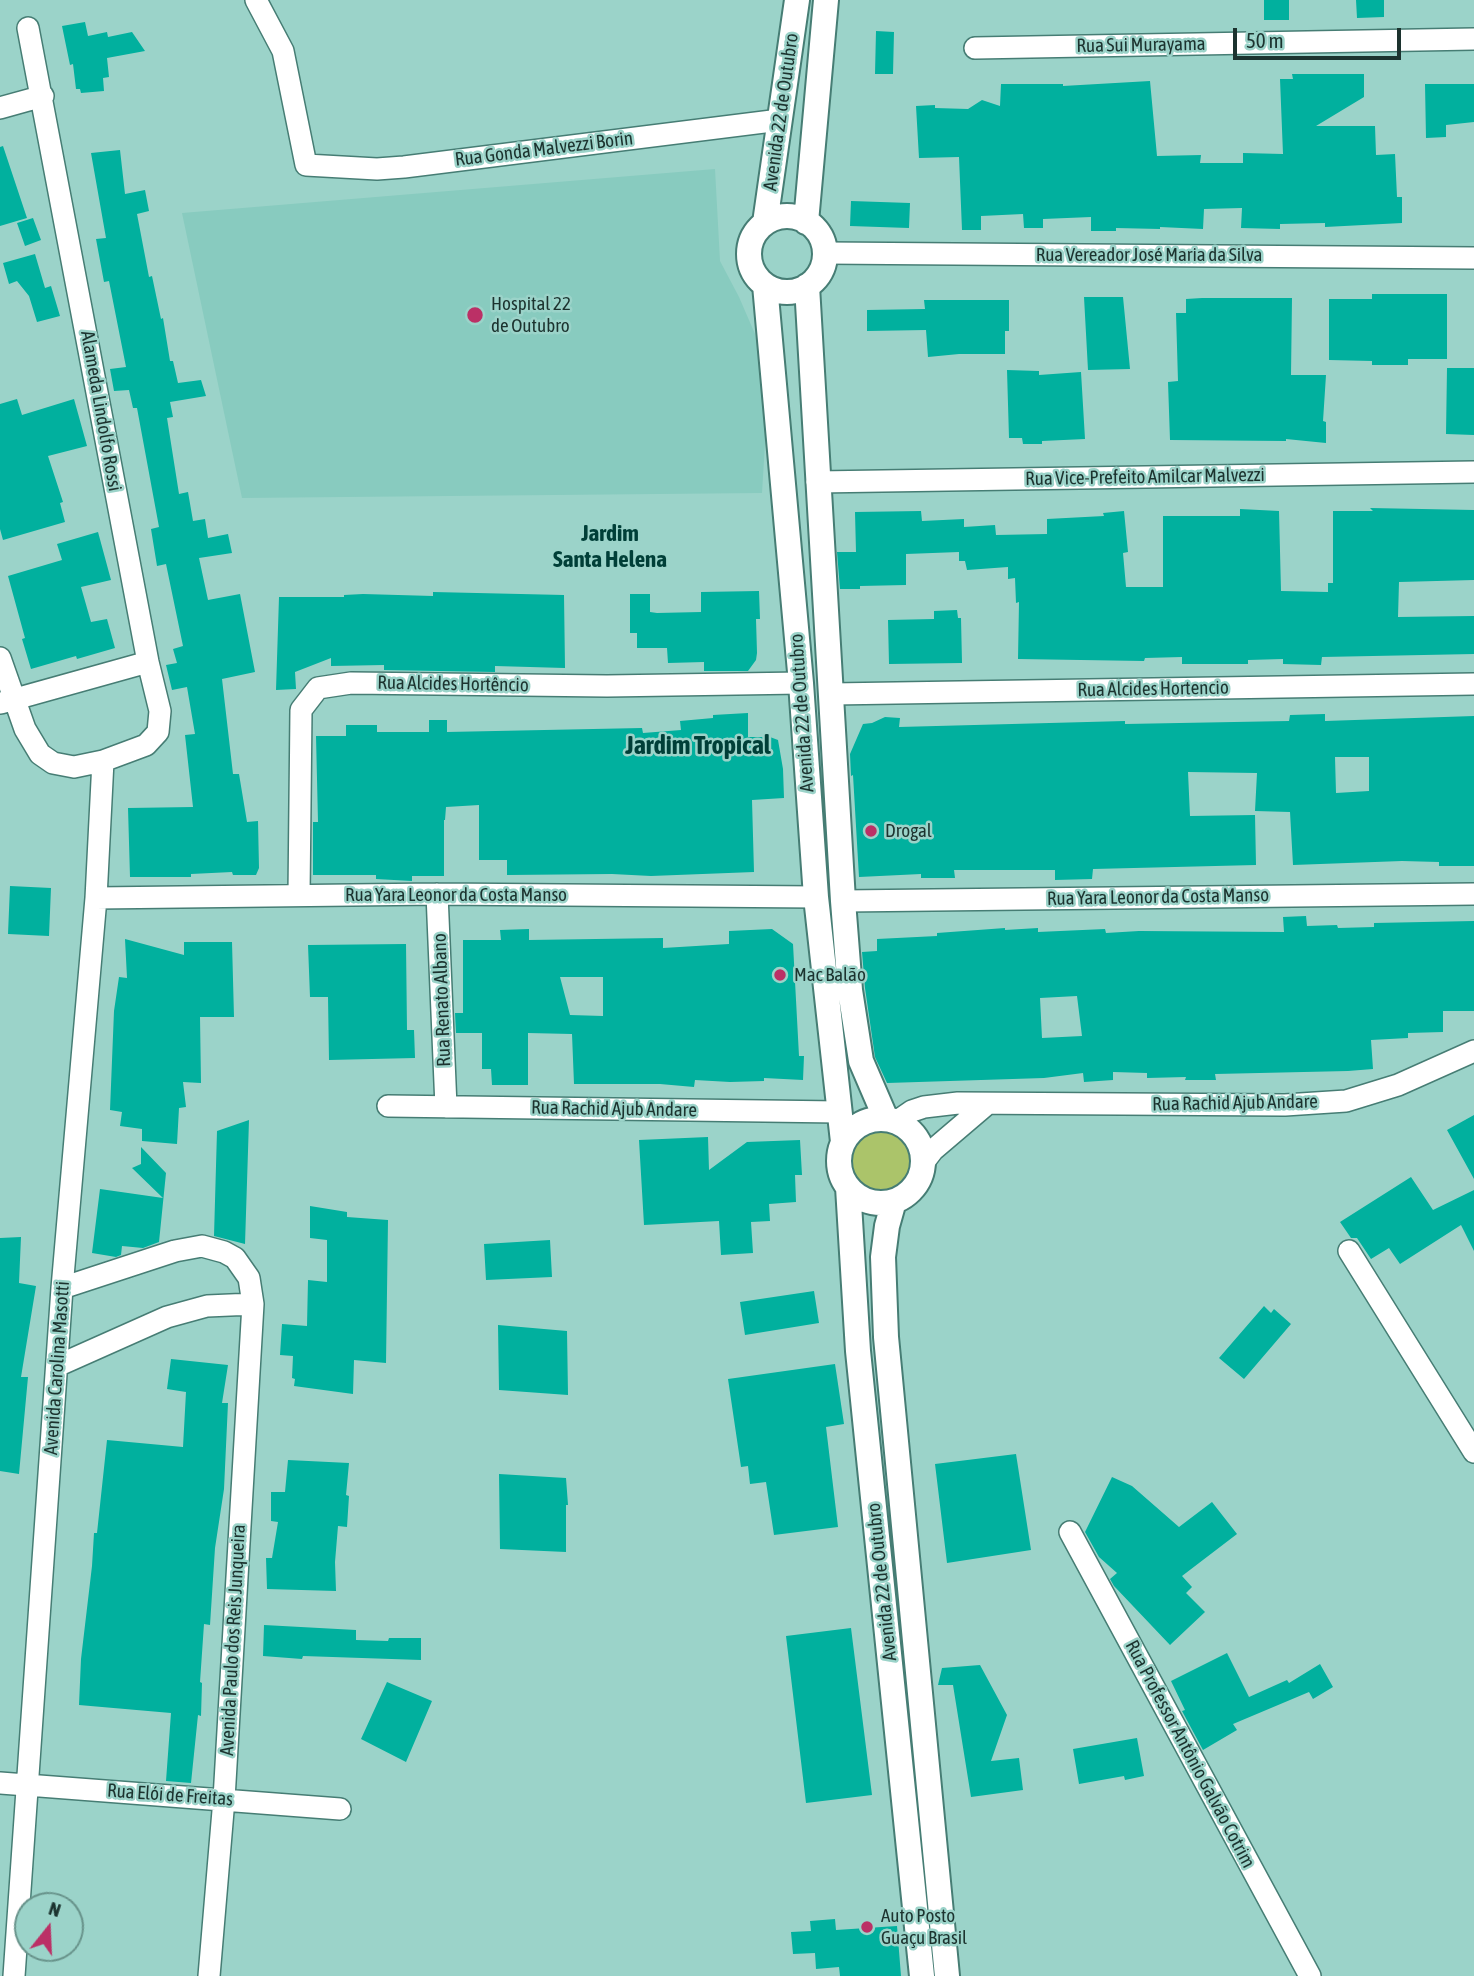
<!DOCTYPE html>
<meta charset="utf-8">
<style>
body{margin:0}
#map{position:relative;width:1474px;height:1976px;overflow:hidden;background:#9bd3c9;font-family:"Asap Condensed",sans-serif}
canvas{display:block}
.north{position:absolute;left:14px;top:1892px;width:70px;height:70px;box-sizing:border-box;background:#9bd3c9;border:2px solid #68938b;border-radius:50%;rotate:18deg;font-size:19px;font-weight:700;line-height:28px;text-align:center;color:#1c332f}
.north::after{content:'';display:block;margin:auto;width:24px;height:32px;background:#bb3066;clip-path:polygon(50% 0,100% 100%,50% 72%,0 100%)}
.scale{position:absolute;left:1233px;top:28px;width:168px;height:32px;box-sizing:border-box;border:4px solid #1c332f;border-top:0;padding-left:9px;font-size:21px;line-height:24px;white-space:nowrap;color:#1c332f;-webkit-text-stroke:5px #9bd3c9;paint-order:stroke}
</style>
<div id="map">
<canvas width="1474" height="1976"></canvas>
<div class="north">N</div>
<div class="scale">50 m</div>
</div>
<script>
const ctx = document.querySelector('canvas').getContext('2d');
ctx.lineJoin = 'round';
function paint(path, color) { ctx.fillStyle = color; ctx.fill(path, 'evenodd'); }
const shape = rows => new Path2D(rows.map(r => 'M' + r).join(''));
function stroke(path, color, width, dash) { ctx.strokeStyle = color; ctx.lineWidth = width; ctx.lineCap = dash ? 'butt' : 'round'; ctx.setLineDash(dash || []); ctx.stroke(path); }
function write(font, color, halo, rows, align = 'center') {
  ctx.font = font + ' "Asap Condensed",sans-serif'; ctx.lineWidth = 5; ctx.setLineDash([]); ctx.textBaseline = 'middle'; ctx.strokeStyle = halo; ctx.fillStyle = color; for (const [text, x, y, turn = 0] of rows) {
    ctx.save(); ctx.translate(x, y); ctx.rotate((+turn || 0) * Math.PI / 180); ctx.textAlign = isNaN(turn) ? turn : align; if (halo) ctx.strokeText(text, 0, 0); ctx.fillText(text, 0, 0); ctx.restore();
  }
}
paint(shape([
 [715,169,720,261,739,297,755,334,768,394,762,493,242,498,182,213]
]), '#88cbbf');
paint(shape([
 '849 1164a32 32 0 1 1 64 0a32 32 0 1 1-64 0Z'
]), '#abc46a');
paint(shape([
 [1264,0,1289,0,1289,20,1264,20],
 [1356,0,1384,0,1384,17,1357,18],
 [85,22,88,36,107,32,108,37,132,32,145,51,107,58,109,77,103,78,104,91,81,93,80,89,76,89,73,64,70,65,62,26],
 [876,31,894,32,893,74,875,74],
 [1292,74,1364,74,1364,97,1316,126,1375,126,1376,155,1395,154,1397,197,1402,197,1402,223,1325,227,1325,223,1280,224,1280,229,1241,228,1242,208,1204,209,1203,229,1160,227,1160,229,1116,228,1116,231,1091,231,1091,217,1043,219,1043,228,1024,228,1023,214,981,216,981,230,962,230,959,157,919,158,916,106,935,105,935,108,968,109,982,100,1000,106,1001,84,1063,84,1063,86,1150,81,1157,156,1201,155,1200,163,1243,163,1243,153,1283,154,1280,79,1293,79],
 [1425,84,1474,84,1474,122,1446,125,1446,137,1426,138],
 [3,146,27,218,0,226,0,147],
 [120,150,125,194,145,190,149,211,137,214,149,277,152,276,161,319,163,318,170,361,173,361,178,383,201,380,206,396,170,402,173,417,167,418,179,494,188,492,193,521,205,519,208,538,228,534,232,553,199,558,208,600,240,594,255,672,222,679,233,774,239,774,247,822,258,821,259,868,256,875,233,875,232,872,191,874,191,877,130,877,128,808,193,807,185,735,195,734,187,687,172,690,166,665,177,663,173,649,183,646,166,564,157,566,151,529,159,527,137,408,133,408,129,390,114,391,110,369,126,367,109,281,104,282,96,239,106,238,91,153],
 [851,201,910,203,909,228,850,226],
 [33,218,41,240,25,246,17,223],
 [35,254,45,288,51,286,60,316,37,322,29,296,17,281,9,284,3,263],
 [1372,294,1447,294,1447,359,1408,359,1408,365,1372,365,1372,361,1329,360,1329,299,1372,299],
 [1084,297,1123,297,1130,369,1088,370],
 [1202,298,1292,298,1291,375,1326,375,1323,421,1326,422,1326,443,1286,439,1286,441,1170,440,1168,382,1178,381,1176,313,1186,313,1186,299],
 [924,300,1009,300,1009,331,1005,331,1005,354,959,354,928,357,926,330,867,331,867,310,925,309],
 [1447,368,1474,368,1474,435,1446,434],
 [1007,370,1039,371,1039,375,1081,372,1085,439,1042,441,1042,444,1023,444,1022,438,1009,438],
 [17,399,22,415,74,399,87,446,48,456,63,502,60,503,65,522,3,540,0,529,0,404],
 [1370,508,1474,510,1474,580,1399,582,1398,617,1474,616,1474,654,1322,657,1321,665,1283,664,1283,659,1248,660,1248,664,1182,664,1182,657,1145,658,1144,661,1018,659,1019,602,1016,603,1015,578,1008,579,1008,567,967,570,965,561,959,561,959,552,906,554,906,585,860,586,860,589,840,589,837,552,856,552,855,512,921,511,922,521,964,519,964,527,995,525,996,535,1047,534,1047,519,1104,516,1103,513,1124,511,1128,552,1123,553,1126,587,1163,587,1163,516,1240,516,1240,509,1279,511,1281,591,1328,592,1328,583,1333,583,1333,511,1373,511],
 [98,532,111,580,81,587,91,622,107,619,115,648,77,659,76,656,31,669,22,639,25,638,8,576,62,560,57,544],
 [759,591,760,619,756,619,757,653,756,660,748,671,704,671,704,662,668,663,667,648,637,648,637,633,630,633,630,594,650,594,650,612,657,613,701,612,701,592],
 [433,592,564,595,565,668,495,666,495,672,384,670,384,665,331,666,331,658,295,672,296,689,276,690,279,597,344,597,344,595,363,594,433,596],
 [957,610,958,618,961,618,962,663,889,664,888,620,934,619,934,611],
 [748,713,748,737,770,737,778,740,783,769,784,798,752,800,754,872,651,876,612,874,507,875,507,860,479,860,479,805,446,807,445,820,444,820,444,876,412,876,412,881,376,879,376,875,313,875,313,822,318,822,316,736,346,736,346,725,377,725,377,732,429,732,429,720,447,720,447,732,642,728,643,733,681,730,680,721,713,718,713,715],
 [1325,714,1325,721,1474,716,1474,866,1439,866,1439,862,1402,861,1293,865,1290,812,1255,811,1257,773,1188,772,1190,816,1255,815,1256,865,1093,869,1092,879,1055,880,1055,870,954,870,955,878,921,878,921,874,859,877,853,775,851,776,850,754,863,724,872,723,885,717,900,718,899,727,1125,721,1125,724,1289,721,1290,715],
 [1335,757,1369,757,1369,791,1336,793],
 [10,886,51,888,49,936,8,934],
 [1306,916,1307,926,1337,925,1338,928,1374,927,1374,923,1474,921,1474,1011,1443,1011,1443,1032,1408,1033,1408,1038,1371,1040,1373,1069,1348,1071,1215,1074,1216,1080,1185,1080,1186,1077,1147,1078,1147,1073,1113,1072,1113,1080,1084,1082,1083,1073,1044,1078,887,1083,875,1057,865,988,862,952,877,951,877,939,937,936,937,933,1005,928,1005,930,1038,928,1038,932,1105,929,1106,933,1139,931,1284,932,1283,917],
 [1077,996,1082,1036,1042,1038,1040,998],
 [529,929,529,940,663,938,663,948,729,944,729,931,772,929,793,944,799,1056,804,1056,803,1080,764,1078,764,1081,730,1082,695,1080,694,1087,660,1084,574,1084,572,1034,528,1033,528,1085,492,1085,491,1069,482,1069,482,1033,456,1033,455,1013,463,1013,463,940,501,940,500,930],
 [560,977,603,977,603,1016,570,1015],
 [125,939,184,955,184,942,232,942,234,1017,200,1017,201,1083,183,1082,186,1107,179,1108,177,1144,142,1141,142,1129,120,1126,122,1112,110,1110,114,1011,119,977,127,978],
 [406,944,407,1030,414,1030,415,1058,329,1060,328,997,310,997,308,945],
 [1474,1115,1474,1179,1447,1130],
 [249,1120,245,1244,214,1236,217,1131],
 [708,1137,709,1170,747,1142,800,1140,802,1175,795,1175,796,1202,769,1204,770,1221,751,1222,753,1253,721,1255,719,1221,644,1225,639,1140],
 [141,1147,166,1173,159,1242,143,1248,122,1246,121,1255,116,1257,92,1253,100,1189,163,1198,132,1168,141,1164],
 [1411,1177,1433,1210,1474,1190,1474,1251,1461,1225,1400,1264,1389,1248,1371,1259,1357,1238,1351,1238,1340,1222],
 [310,1206,347,1212,347,1217,388,1220,386,1363,354,1360,353,1394,294,1386,295,1379,292,1378,293,1356,280,1355,282,1324,307,1326,308,1280,327,1282,327,1240,310,1238],
 [21,1237,19,1283,36,1286,21,1377,28,1377,19,1474,0,1471,0,1238],
 [550,1240,552,1277,486,1280,484,1244],
 [814,1291,819,1323,745,1335,740,1302],
 [1264,1306,1271,1313,1274,1309,1291,1324,1244,1379,1219,1358],
 [498,1325,567,1331,568,1395,499,1390],
 [171,1359,228,1365,222,1403,228,1403,224,1489,215,1548,210,1625,204,1624,200,1682,202,1683,201,1716,198,1715,191,1783,166,1781,171,1713,79,1705,81,1659,92,1566,94,1533,97,1533,107,1440,183,1447,186,1392,167,1389],
 [835,1364,844,1424,826,1427,838,1527,774,1535,766,1482,750,1484,748,1466,741,1467,728,1379],
 [1016,1454,1031,1550,947,1563,935,1464],
 [288,1460,349,1463,346,1495,349,1496,347,1527,338,1526,335,1562,336,1591,267,1589,266,1558,272,1558,278,1522,271,1521,271,1492,285,1492],
 [499,1474,566,1478,568,1505,566,1505,566,1552,500,1549],
 [1112,1477,1132,1486,1179,1527,1212,1502,1237,1534,1182,1576,1192,1587,1186,1593,1205,1612,1170,1645,1114,1586,1110,1579,1117,1573,1099,1557,1085,1532],
 [264,1625,356,1630,356,1640,388,1641,389,1638,421,1638,421,1660,303,1656,302,1659,263,1656],
 [851,1628,872,1795,806,1803,786,1636],
 [1227,1653,1249,1697,1287,1680,1289,1683,1320,1664,1333,1687,1313,1699,1309,1692,1233,1724,1237,1730,1203,1750,1182,1711,1185,1710,1171,1681],
 [980,1665,1007,1715,991,1761,1019,1758,1023,1790,971,1797,953,1685,938,1685,942,1668],
 [387,1682,432,1701,406,1762,361,1739],
 [1137,1738,1144,1776,1125,1780,1124,1776,1079,1784,1073,1749],
 [835,1919,836,1930,897,1926,901,1976,840,1976,839,1967,816,1969,815,1953,793,1954,791,1932,811,1931,810,1921]
]), '#01b09e');
const minor = shape([
 [256,0,283,51,306,165,377,169,404,167,780,120],
 [975,48,1474,39],
 [0,108,43,96],
 [825,253,1474,258],
 [817,482,1474,472],
 [0,658,25,729,40,754,53,763,74,767,103,761,146,745,158,732,160,711,148,662,28,28],
 [832,694,1474,684],
 [1,703,148,662],
 [437,894,446,1107],
 [299,895,301,710,318,688,351,683,607,686,801,683],
 [96,898,437,894,816,897],
 [843,901,1474,894],
 [388,1106,839,1112],
 [896,1122,912,1111,924,1107,958,1103,1285,1105,1346,1101,1398,1085,1474,1051],
 [923,1163,933,1150,987,1104],
 [1349,1251,1474,1452],
 [62,1288,175,1251,202,1246,224,1252,235,1258,249,1278,253,1304,224,1799,209,1976],
 [57,1366,167,1317,207,1306,253,1304],
 [1070,1532,1310,1976],
 [0,1783,340,1809],
 [14,1976,62,1288,96,898,103,761]
]);
const tertiary = shape([
 '749 254a38 38 0 1 1 76 0a38 38 0 1 1-76 0Z',
 [806,222,826,0],
 [765,223,797,0],
 [765,285,801,683,816,897,843,1142],
 [807,286,843,901,850,990,861,1061,886,1119],
 '839 1161a42 42 0 1 1 84 0a42 42 0 1 1-84 0Z',
 [848,1187,858,1351,922,1976],
 [894,1201,887,1226,883,1257,886,1337,947,1976]
]);
stroke(minor, '#467d74', 24);
stroke(tertiary, '#467d74', 28);
stroke(minor, '#fff', 21);
stroke(tertiary, '#fff', 24);
for (const [x, y, r, color] of [
 [475,315,9,"#bb3066"],
 [871,831,7,"#bb3066"],
 [780,975,7,"#bb3066"],
 [867,1927,7,"#bb3066"]
]) { const dot = new Path2D(); dot.arc(x, y, r, 0, 2 * Math.PI); ctx.fillStyle = color; ctx.fill(dot); stroke(dot, '#9bd3c9', 2.5); }
write('19px', '#1c332f', '#9bd3c9', [
 ["Rua Sui Murayama",1141,45,-1],
 ["Avenida 22 de Outubro",781,112,-82],
 ["Rua Gonda Malvezzi Borin",544,149,-7],
 ["Rua Vereador José Maria da Silva",1149,255],
 ["Alameda Lindolfo Rossi",101,411,80],
 ["Rua Vice-Prefeito Amilcar Malvezzi",1145,477,-1],
 ["Rua Alcides Hortêncio",453,684,1],
 ["Rua Alcides Hortencio",1153,689,-1],
 ["Avenida 22 de Outubro",802,713,-94],
 ["Rua Yara Leonor da Costa Manso",456,895],
 ["Rua Yara Leonor da Costa Manso",1158,897,-1],
 ["Rua Renato Albano",442,1000,-92],
 ["Rua Rachid Ajub Andare",1235,1103,-1],
 ["Rua Rachid Ajub Andare",614,1109,1],
 ["Avenida Carolina Masotti",57,1368,-86],
 ["Avenida 22 de Outubro",882,1582,-96],
 ["Avenida Paulo dos Reis Junqueira",233,1640,-87],
 ["Rua Professor Antônio Galvão Cotrim",1190,1754,62],
 ["Rua Elói de Freitas",170,1795,4]
]);
write('19px', '#1c332f', '#9bd3c9', [
 ["Hospital 22",491,304],
 ["de Outubro",491,326],
 ["Drogal",885,831],
 ["Mac Balão",794,975],
 ["Auto Posto",881,1916],
 ["Guaçu Brasil",881,1938]
], 'left');
write('bold 23px', '#003f38', '#9bd3c9', [
 ["Jardim",610,534],
 ["Santa Helena",610,560]
]);
write('bold 26px', '#003f38', '#9bd3c9', [
 ["Jardim Tropical",698,746]
]);
</script>
